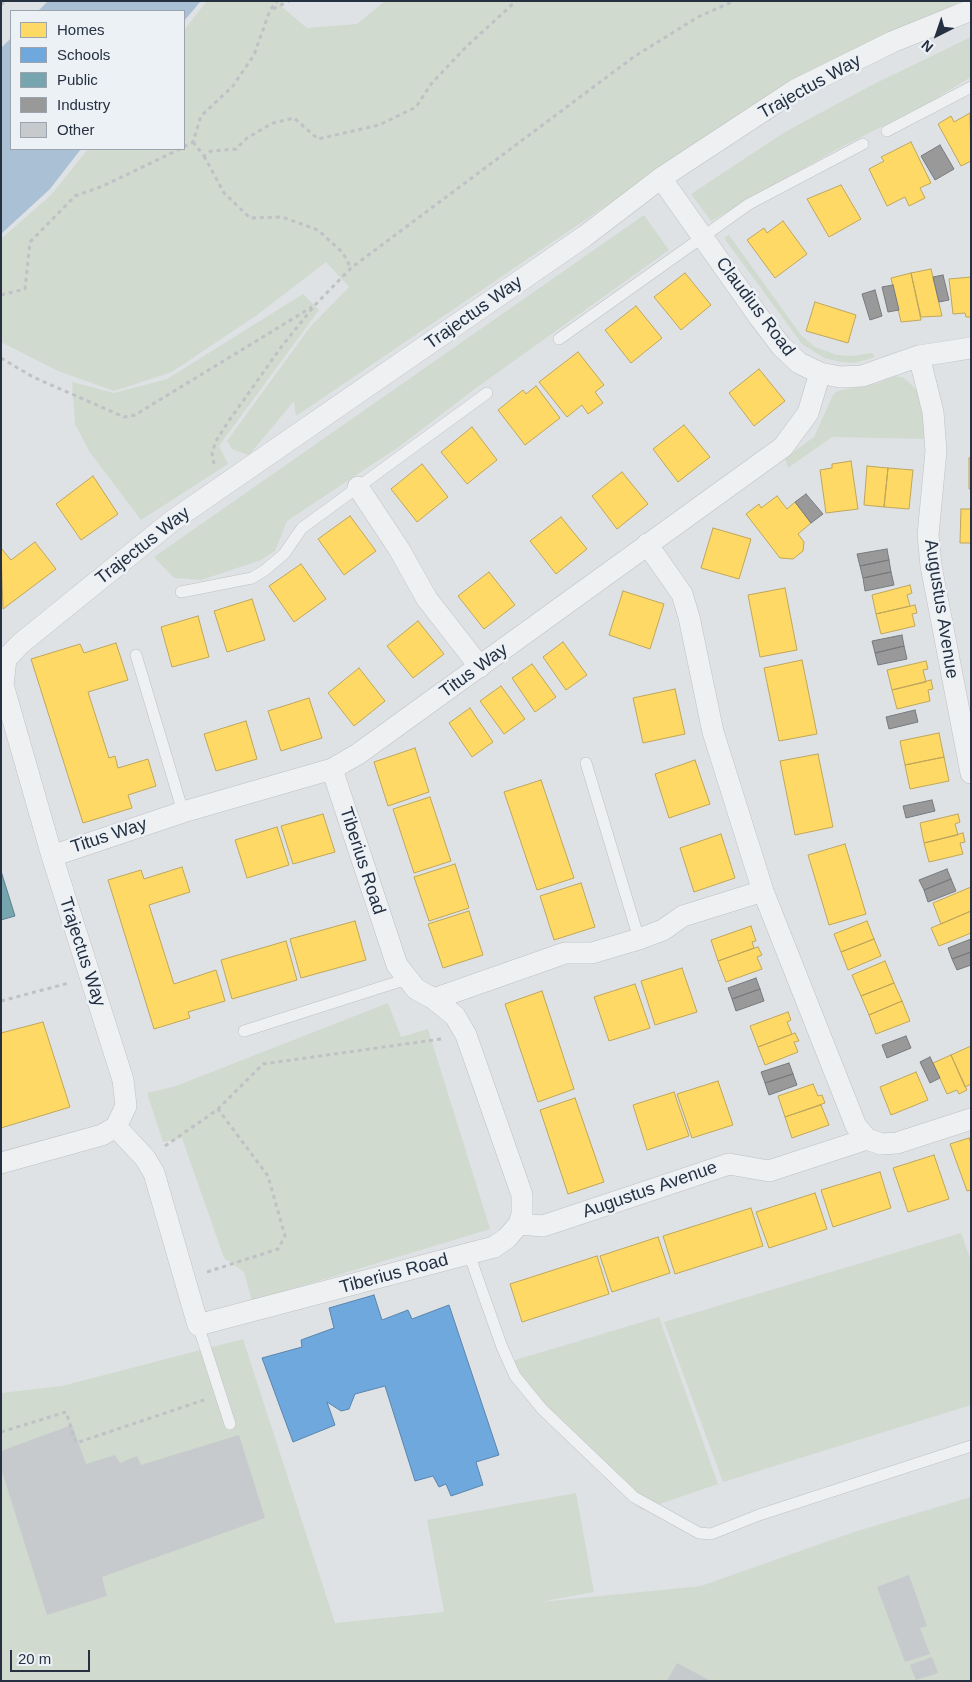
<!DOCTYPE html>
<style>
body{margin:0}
#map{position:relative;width:972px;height:1682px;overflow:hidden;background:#dfe2e5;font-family:Helvetica,sans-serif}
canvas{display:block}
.frame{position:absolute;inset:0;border:2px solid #253040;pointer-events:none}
.legend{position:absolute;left:10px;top:10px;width:175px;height:140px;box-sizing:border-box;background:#ecf1f6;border:1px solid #9ca4ad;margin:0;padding:6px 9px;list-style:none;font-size:15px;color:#253040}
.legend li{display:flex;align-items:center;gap:10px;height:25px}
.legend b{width:25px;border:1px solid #9ca4ad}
.north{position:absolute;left:912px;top:10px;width:50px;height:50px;-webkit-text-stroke:4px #ecf1f6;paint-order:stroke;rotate:221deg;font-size:14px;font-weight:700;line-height:20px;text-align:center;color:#253040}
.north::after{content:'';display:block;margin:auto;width:18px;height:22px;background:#253040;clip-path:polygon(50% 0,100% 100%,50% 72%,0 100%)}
.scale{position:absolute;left:10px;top:1650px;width:80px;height:22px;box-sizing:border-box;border:2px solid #253040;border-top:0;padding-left:6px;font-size:15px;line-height:18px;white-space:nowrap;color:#253040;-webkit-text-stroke:4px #ecf1f6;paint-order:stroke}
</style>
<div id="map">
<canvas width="972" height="1682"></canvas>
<div class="frame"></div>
<ul class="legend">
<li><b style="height:14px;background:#ffd966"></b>Homes</li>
<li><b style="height:14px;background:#6fa8dc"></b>Schools</li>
<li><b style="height:14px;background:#76a5af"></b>Public</li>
<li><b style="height:14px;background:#999"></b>Industry</li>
<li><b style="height:14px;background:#c7cacd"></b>Other</li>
</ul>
<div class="north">N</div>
<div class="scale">20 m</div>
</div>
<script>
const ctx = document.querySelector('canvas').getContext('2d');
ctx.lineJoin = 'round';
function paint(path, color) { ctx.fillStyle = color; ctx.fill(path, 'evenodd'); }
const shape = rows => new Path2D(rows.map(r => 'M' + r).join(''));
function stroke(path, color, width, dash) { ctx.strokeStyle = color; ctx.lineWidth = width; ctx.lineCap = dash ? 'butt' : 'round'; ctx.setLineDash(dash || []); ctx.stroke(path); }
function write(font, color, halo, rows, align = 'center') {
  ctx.font = font + ' Helvetica,sans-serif'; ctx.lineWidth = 5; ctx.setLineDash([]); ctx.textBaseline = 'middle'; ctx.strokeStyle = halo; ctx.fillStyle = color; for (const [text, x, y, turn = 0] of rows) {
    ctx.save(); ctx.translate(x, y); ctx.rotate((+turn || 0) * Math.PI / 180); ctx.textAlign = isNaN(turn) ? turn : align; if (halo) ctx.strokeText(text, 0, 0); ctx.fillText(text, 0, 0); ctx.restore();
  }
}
paint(shape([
 [207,1,284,1,281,6,307,28,357,24,385,1,961,1,792,85,641,182,296,416,294,401,249,455,232,449,227,441,310,327,349,287,326,262,257,315,172,372,114,391,58,371,1,342,1,239,51,195,88,149,184,149,184,30],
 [971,37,971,77,930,102,834,151,711,221,691,194,785,132,874,84],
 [644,215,669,250,476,388,400,446,287,521,275,551,261,560,201,580,174,578,154,557],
 [729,235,801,335,815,347,837,355,852,356,872,353,875,357,855,363,841,362,824,358,802,344,724,238],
 [303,294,319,310,219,446,228,464,141,520,89,451,75,424,72,382,114,393,167,379],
 [895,376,904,378,919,392,923,408,927,439,832,437,788,468,785,458,814,437,833,395,837,391,878,383],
 [388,1003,401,1037,428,1029,490,1229,252,1301,244,1272,224,1258,182,1138,163,1142,147,1093,176,1086],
 [961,1233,971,1261,971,1405,723,1482,664,1322],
 [659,1317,718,1484,642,1510,586,1455,538,1398,512,1361],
 [243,1339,335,1623,444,1612,427,1520,576,1493,594,1592,540,1602,701,1586,854,1532,971,1497,971,1681,1,1681,1,1393,62,1386]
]), '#d0dacf');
paint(shape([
 [48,1,201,1,184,21,184,11,38,11],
 [11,38,11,149,81,149,50,189,1,234,1,48]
]), '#aac0d4');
const homes = shape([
 [970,113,971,161,961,166,938,124,951,116,954,122,970,113],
 [911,142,931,183,920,188,925,198,909,206,905,197,887,206,869,169,884,161,881,157,911,142],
 [841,185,861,219,829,237,807,199,841,185],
 [783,221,807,254,775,278,747,240,764,228,767,233,783,221],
 [931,269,942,316,921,317,911,273,931,269],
 [685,273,711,305,681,330,654,297,685,273],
 [911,273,921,320,901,322,891,278,911,273],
 [971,277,971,317,966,317,965,313,953,314,949,279,971,277],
 [815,302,856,315,848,343,806,331,815,302],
 [636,306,662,338,631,363,605,330,636,306],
 [578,352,604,385,595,392,603,403,588,414,582,405,567,417,539,382,578,352],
 [759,369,785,401,754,426,729,393,759,369],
 [536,386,560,418,525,445,498,410,523,390,526,394,536,386],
 [684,425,710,457,678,482,653,449,684,425],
 [472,427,497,460,467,484,441,452,472,427],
 [969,458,971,458,971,489,969,489,969,458],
 [851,461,858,509,826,513,820,470,832,468,832,464,851,461],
 [422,464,448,497,417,522,391,489,422,464],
 [867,466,888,468,884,507,864,505,867,466],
 [888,468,913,470,909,509,884,507,888,468],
 [622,472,648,504,617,529,592,496,622,472],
 [93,476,118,514,81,540,56,504,93,476],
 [777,496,787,509,795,502,811,523,798,534,804,542,803,551,793,559,780,558,746,514,759,504,761,508,777,496],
 [961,509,971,509,971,543,960,543,961,509],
 [350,516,376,551,344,575,318,539,350,516],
 [561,517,587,549,556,574,530,541,561,517],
 [713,528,751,539,739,579,701,568,713,528],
 [35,542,56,569,3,609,1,548,11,560,35,542],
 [301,564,326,599,294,622,269,586,301,564],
 [489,572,515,605,484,629,458,596,489,572],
 [910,585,912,593,907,595,910,606,876,614,872,595,910,585],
 [785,588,797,650,760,657,748,595,785,588],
 [623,591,664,604,650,649,609,635,623,591],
 [252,599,265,640,227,652,214,611,252,599],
 [915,605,917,613,912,614,915,626,881,634,876,614,915,605],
 [198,616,209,657,172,667,161,627,198,616],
 [418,621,444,654,413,678,387,646,418,621],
 [563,642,587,675,566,690,543,657,563,642],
 [116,643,128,680,88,692,109,758,115,756,118,768,148,759,156,786,128,795,132,808,83,823,31,659,80,644,84,653,116,643],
 [802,660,817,734,779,741,764,668,802,660],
 [926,661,928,669,923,670,926,682,892,690,887,670,926,661],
 [532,664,556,697,535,712,512,678,532,664],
 [359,668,385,701,354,726,328,693,359,668],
 [931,680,933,689,928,690,930,701,897,709,892,690,931,680],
 [501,686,525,719,504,734,480,701,501,686],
 [675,689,685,734,643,743,633,698,675,689],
 [309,698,322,738,281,751,268,711,309,698],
 [470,708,493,742,472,757,449,723,470,708],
 [246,721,257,759,216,771,204,734,246,721],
 [939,733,944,757,905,765,900,741,939,733],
 [415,748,429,792,388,806,374,762,415,748],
 [818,754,833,827,795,835,780,761,818,754],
 [944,757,949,781,910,789,905,765,944,757],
 [695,760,710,804,669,818,655,774,695,760],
 [541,780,574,878,537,890,504,792,541,780],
 [430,797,451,861,414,873,393,809,430,797],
 [323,814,335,852,293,864,281,826,323,814],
 [958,814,960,822,955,824,958,835,924,843,920,823,958,814],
 [277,827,289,865,247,878,235,840,277,827],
 [963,833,965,842,960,843,963,854,929,862,924,843,963,833],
 [721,834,735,878,694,892,680,848,721,834],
 [845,844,866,914,829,925,808,855,845,844],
 [455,864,469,908,429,921,414,877,455,864],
 [182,867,190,892,149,905,174,984,216,970,225,1001,188,1012,190,1018,154,1029,108,880,141,870,144,879,182,867],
 [581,883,595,927,554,940,540,896,581,883],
 [971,887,971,911,941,924,933,903,971,887],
 [469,911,483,955,443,968,428,924,469,911],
 [971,911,971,933,939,946,931,928,971,911],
 [355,921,366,960,301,978,290,939,355,921],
 [867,921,874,939,841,952,834,934,867,921],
 [751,926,756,941,752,942,754,948,718,961,711,940,751,926],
 [874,939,881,956,848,970,841,952,874,939],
 [286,941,297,980,232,999,221,960,286,941],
 [758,947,762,955,757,957,762,969,726,982,718,961,758,947],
 [885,961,894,983,861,996,852,975,885,961],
 [682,968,697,1012,655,1025,641,981,682,968],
 [894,983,902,1001,869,1015,861,996,894,983],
 [635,984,650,1028,609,1041,594,997,635,984],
 [542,991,574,1089,538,1102,505,1004,542,991],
 [902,1001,910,1021,876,1034,869,1015,902,1001],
 [788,1012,791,1020,787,1022,792,1034,758,1047,750,1026,788,1012],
 [43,1022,70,1107,1,1128,1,1033,43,1022],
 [795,1033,799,1041,794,1042,798,1052,765,1065,758,1047,795,1033],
 [971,1046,971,1084,965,1087,951,1055,971,1046],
 [951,1055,967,1090,959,1094,957,1090,947,1094,933,1063,951,1055],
 [916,1072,928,1100,891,1115,880,1087,916,1072],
 [718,1081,733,1125,692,1138,677,1094,718,1081],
 [813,1084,818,1096,822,1095,825,1103,785,1117,778,1096,813,1084],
 [674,1092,689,1136,647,1150,633,1105,674,1092],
 [575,1098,604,1182,568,1194,540,1110,575,1098],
 [821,1105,829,1125,792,1138,785,1117,821,1105],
 [969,1138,971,1143,971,1190,967,1191,950,1144,969,1138],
 [934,1155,949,1199,908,1212,893,1168,934,1155],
 [880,1172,891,1208,833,1227,821,1190,880,1172],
 [815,1193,827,1229,769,1248,756,1212,815,1193],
 [751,1208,763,1246,675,1274,663,1236,751,1208],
 [658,1237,670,1273,612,1292,600,1256,658,1237],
 [597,1256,609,1294,522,1322,510,1284,597,1256]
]);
paint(homes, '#ffd966');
stroke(homes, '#bea65b', 1);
const schools = shape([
 [374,1295,382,1320,408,1310,412,1319,449,1305,499,1455,476,1462,483,1485,451,1496,446,1484,439,1487,433,1476,415,1481,385,1386,355,1394,349,1409,341,1411,327,1402,335,1425,293,1442,262,1358,302,1347,301,1340,334,1328,329,1308,374,1295]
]);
paint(schools, '#6fa8dc');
stroke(schools, '#5984ad', 1);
const public = shape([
 [1,871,15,916,1,920,1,871]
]);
paint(public, '#76a5af');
stroke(public, '#5e828e', 1);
const industry = shape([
 [940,145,954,169,935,180,921,156,940,145],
 [943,275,949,300,939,302,933,277,943,275],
 [893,285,899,310,888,312,882,287,893,285],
 [875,290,882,316,870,320,862,294,875,290],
 [806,494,823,514,811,523,795,502,806,494],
 [887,549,889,560,860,566,857,554,887,549],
 [889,560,891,572,863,578,860,566,889,560],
 [891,572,894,585,865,591,863,578,891,572],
 [902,635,904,646,875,653,872,641,902,635],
 [904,646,907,659,878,665,875,653,904,646],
 [915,710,918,722,889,729,886,717,915,710],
 [932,800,935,811,906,818,903,806,932,800],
 [947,869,951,879,924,890,919,880,947,869],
 [951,879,956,891,928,902,924,890,951,879],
 [971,939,971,952,952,959,948,948,971,939],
 [971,952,971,965,957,970,952,959,971,952],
 [756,978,760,989,732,999,728,988,756,978],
 [760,989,764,1001,736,1011,732,999,760,989],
 [906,1036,911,1048,887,1058,882,1045,906,1036],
 [930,1057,940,1078,930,1083,920,1062,930,1057],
 [789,1063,793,1074,765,1083,761,1072,789,1063],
 [793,1074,797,1085,769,1095,765,1083,793,1074]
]);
paint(industry, '#999');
stroke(industry, '#767a7e', 1);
paint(shape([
 [72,1425,86,1464,115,1455,120,1463,137,1456,141,1465,239,1435,265,1518,102,1577,107,1596,47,1615,1,1468,1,1451],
 [909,1575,927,1626,920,1628,930,1654,905,1662,877,1587],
 [932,1657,938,1673,916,1680,910,1665],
 [677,1663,711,1681,667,1681]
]), '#c7cacd');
const lane = shape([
 [887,131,971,87],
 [559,339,749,204,863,144],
 [181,592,252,578,265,570,284,554,302,528,487,393],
 [136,655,183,812],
 [586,763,639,939],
 [244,1031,407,979],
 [469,1254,502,1347,515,1376,542,1409,634,1497,699,1533,711,1534,759,1515,971,1446],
 [198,1325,230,1424]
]);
const street = shape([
 [661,178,759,317,781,346,799,363,820,373,840,377,862,376,919,356,971,348],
 [919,356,933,412,936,451,928,535,931,566,971,773],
 [358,487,399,549,427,599,480,667],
 [647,544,682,594,689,617,713,732,763,891,856,1126,867,1139,881,1144,897,1143,971,1119],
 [1,657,6,659,3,685,52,856,123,1080,126,1106,116,1127,102,1135,1,1163],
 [6,659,20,644,172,521,585,236,661,178,795,90,892,42,971,10],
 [52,856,183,812,332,769,358,754,783,447,808,413,820,373],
 [434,999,565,953,592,953,639,939,663,930,683,916,763,891],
 [116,1127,145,1158,154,1173,198,1325,494,1247,507,1238,519,1224,522,1214,522,1195,466,1035,455,1016,434,999,416,989,397,965,332,769],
 [519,1224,543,1226,729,1164,769,1171,867,1139]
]);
stroke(lane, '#bdc0c3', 12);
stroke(street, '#bdc0c3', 22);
stroke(shape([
 [1,5,5,1],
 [273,9,289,1],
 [193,142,204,156,211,151,236,149,247,138,273,123,294,118,318,139,379,125,416,107,431,84,466,47,516,1],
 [184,147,193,142,201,116,233,86,254,55,270,10,277,1],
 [204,156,224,193,250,218,282,217,318,230,343,253,351,268],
 [1,295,25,289,30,242,75,196,103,186,180,149],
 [1,358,33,377,124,417,135,415,312,307],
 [214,464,212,453,216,441,228,422,282,346,315,305,351,268,635,56,698,17,734,1],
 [1,1001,69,983],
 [165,1146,217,1110,263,1064,441,1039],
 [207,1272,278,1249,285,1236,268,1176,218,1109],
 [1,1432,66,1412,76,1443,204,1400]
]), '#bfc1c5', 3, [4, 4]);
stroke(lane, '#eff0f2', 11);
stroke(street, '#eff0f2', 21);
write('18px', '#253040', '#ecf1f6', [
 ["Trajectus Way",810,87,-29],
 ["Claudius Road",755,307,53],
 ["Trajectus Way",474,313,-35],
 ["Trajectus Way",143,546,-38],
 ["Augustus Avenue",941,609,81],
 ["Titus Way",474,671,-36],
 ["Titus Way",109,836,-18],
 ["Tiberius Road",362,861,72],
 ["Trajectus Way",82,952,72],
 ["Augustus Avenue",650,1190,-19],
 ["Tiberius Road",394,1274,-15]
]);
</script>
